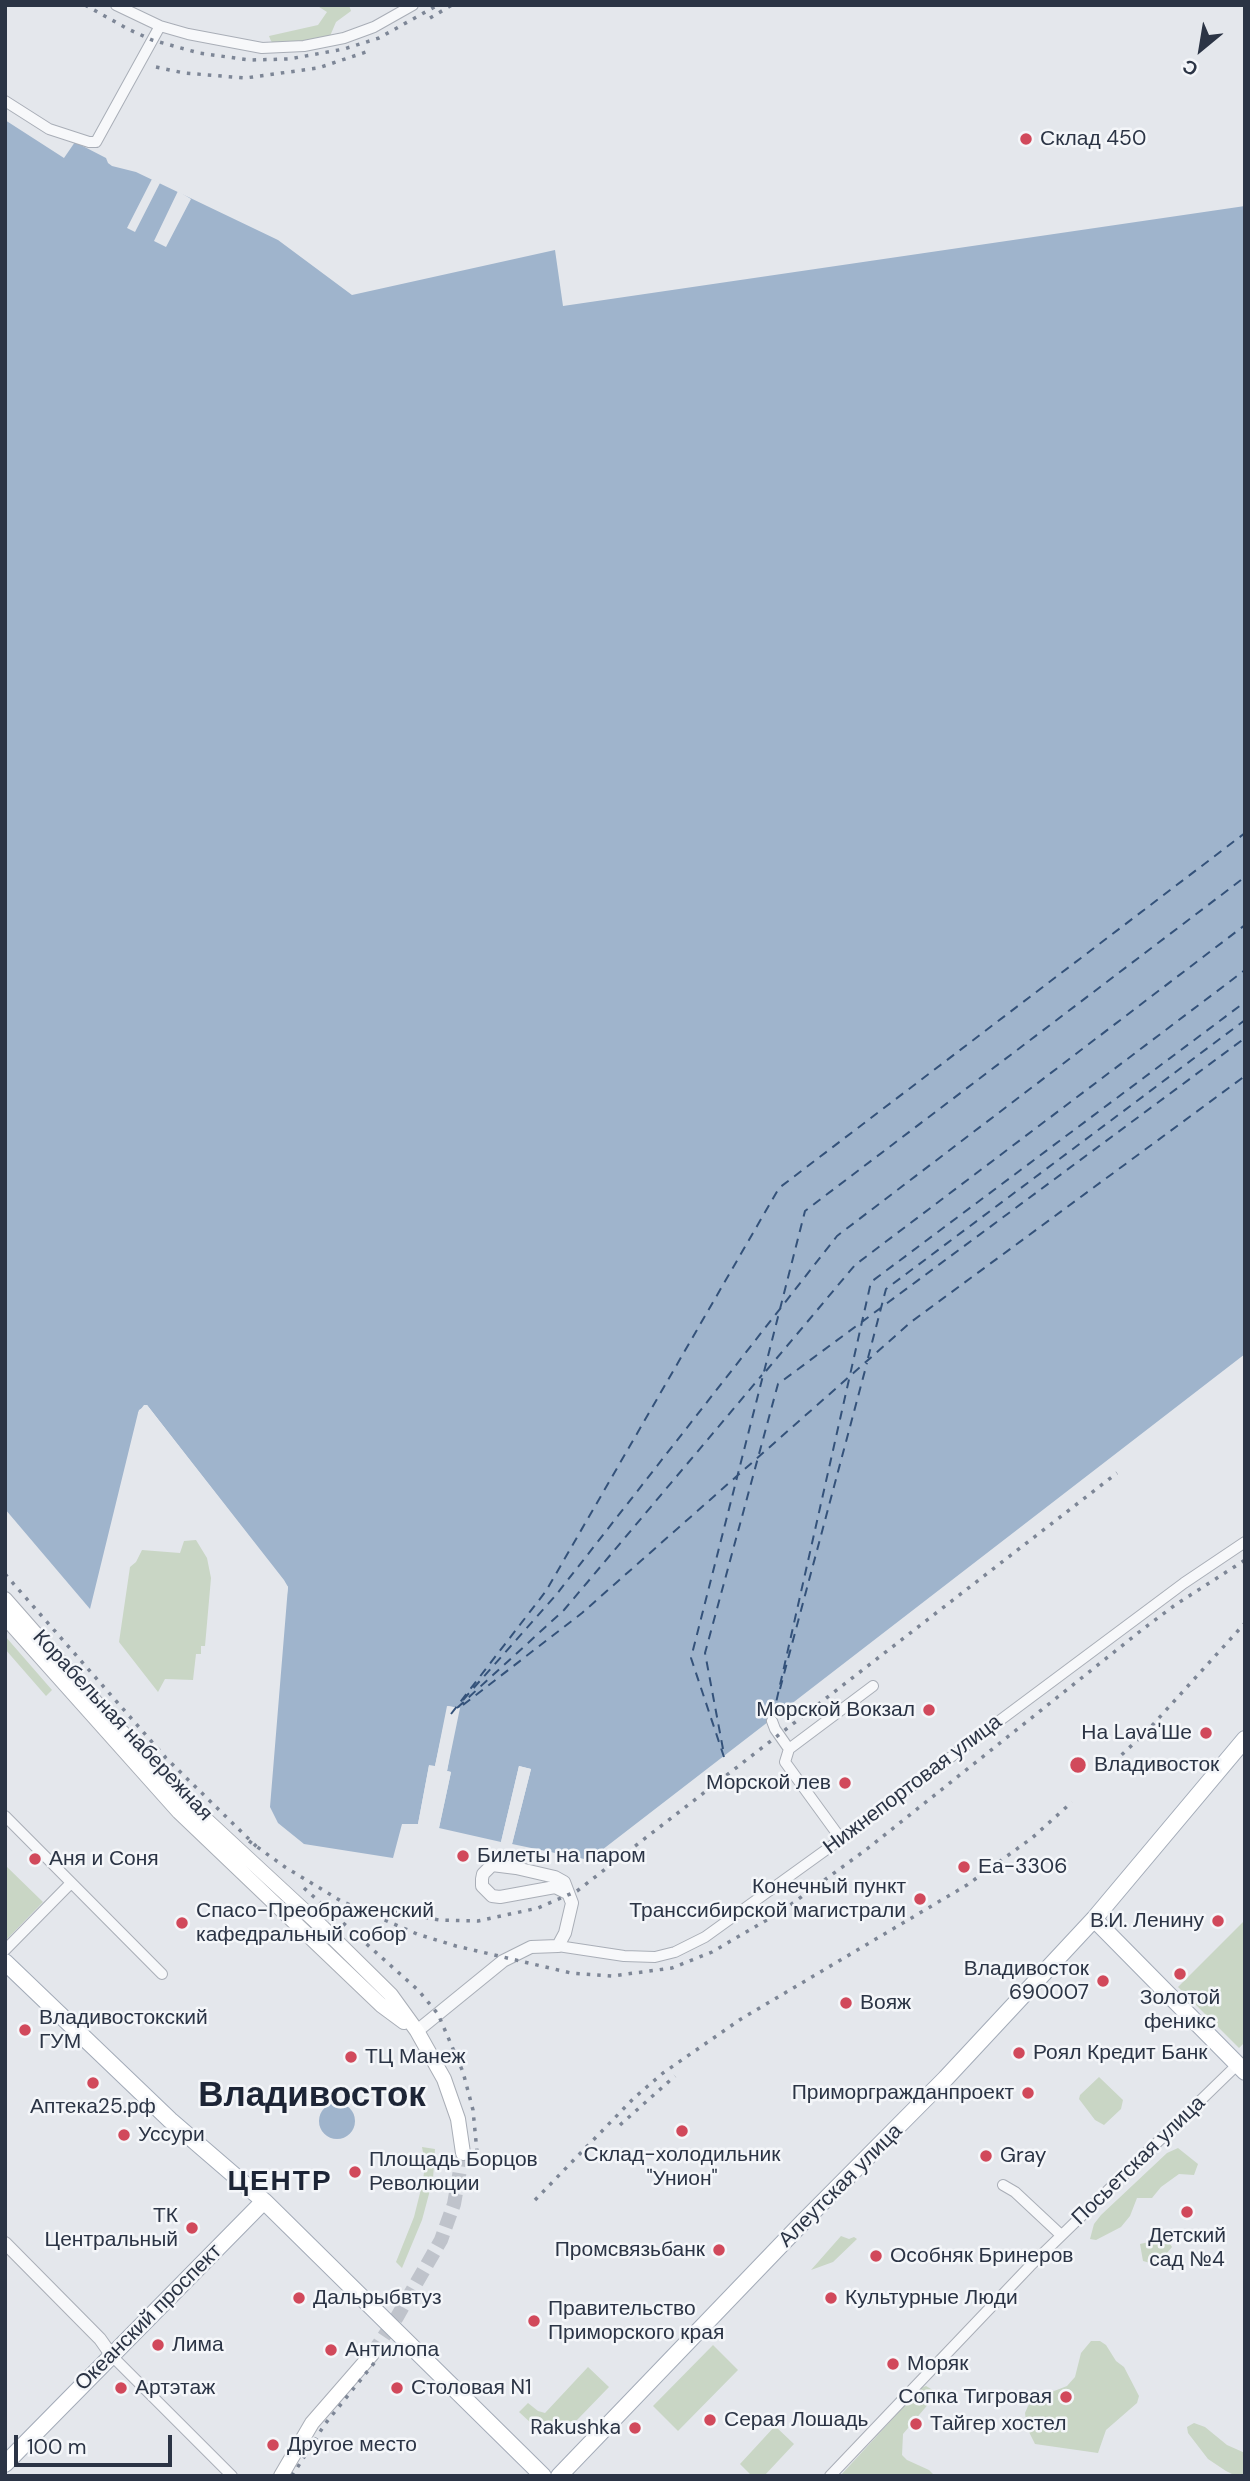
<!DOCTYPE html>
<meta charset="utf-8">
<style>
body{margin:0}
#map{position:relative;width:1250px;height:2481px;overflow:hidden;background:#e4e7ec;font-family:"DM Sans",sans-serif}
canvas{display:block}
.frame{position:absolute;inset:0;border:7px solid #2b3445;pointer-events:none}
.north{position:absolute;left:1166px;top:14px;width:70px;height:70px;-webkit-text-stroke:5px #f4f6f9;paint-order:stroke;rotate:210deg;font-size:19px;font-weight:700;line-height:28px;text-align:center;color:#2b3445}
.north::after{content:'';display:block;margin:auto;width:24px;height:32px;background:#2b3445;clip-path:polygon(50% 0,100% 100%,50% 72%,0 100%)}
.scale{position:absolute;left:14px;top:2435px;width:158px;height:32px;box-sizing:border-box;border:4px solid #2b3445;border-top:0;padding-left:9px;font-size:21px;line-height:24px;white-space:nowrap;color:#2b3445;-webkit-text-stroke:5px #f4f6f9;paint-order:stroke}
</style>
<div id="map">
<canvas width="1250" height="2481"></canvas>
<div class="frame"></div>
<div class="north">С</div>
<div class="scale">100 m</div>
</div>
<script>
const ctx = document.querySelector('canvas').getContext('2d');
ctx.lineJoin = 'round';
function paint(path, color) { ctx.fillStyle = color; ctx.fill(path, 'evenodd'); }
const shape = rows => new Path2D(rows.map(r => 'M' + r).join(''));
function stroke(path, color, width, dash) { ctx.strokeStyle = color; ctx.lineWidth = width; ctx.lineCap = dash ? 'butt' : 'round'; ctx.setLineDash(dash || []); ctx.stroke(path); }
function write(font, color, halo, rows, align = 'center') {
  ctx.font = font + ' "DM Sans",sans-serif'; ctx.lineWidth = 5; ctx.setLineDash([]); ctx.textBaseline = 'middle'; ctx.strokeStyle = halo; ctx.fillStyle = color; for (const [text, x, y, turn = 0] of rows) {
    ctx.save(); ctx.translate(x, y); ctx.rotate((+turn || 0) * Math.PI / 180); ctx.textAlign = isNaN(turn) ? turn : align; if (halo) ctx.strokeText(text, 0, 0); ctx.fillText(text, 0, 0); ctx.restore();
  }
}
paint(shape([
 [316,5,349,5,351,11,336,22,330,36,303,41,273,43,271,41,269,36,318,25,327,12],
 [196,1540,207,1558,211,1578,205,1646,201,1646,201,1654,196,1654,193,1680,165,1679,158,1692,119,1642,130,1567,136,1562,142,1550,180,1553,184,1541],
 [5,1636,52,1690,46,1696,5,1649],
 [5,1865,43,1902,7,1939,5,1937],
 [1245,1920,1245,2042,1239,2048,1178,1987],
 [1099,2077,1123,2100,1121,2109,1104,2125,1095,2120,1079,2099,1080,2095],
 [422,2147,435,2149,433,2179,422,2220,402,2268,396,2262,414,2217,423,2181,425,2163],
 [1178,2148,1198,2164,1194,2175,1179,2174,1161,2187,1152,2198,1137,2198,1130,2216,1121,2227,1096,2240,1090,2239,1094,2224,1101,2215,1167,2153],
 [841,2236,849,2239,854,2237,857,2239,833,2262,811,2270],
 [1166,2238,1172,2247,1161,2260,1154,2264,1143,2261,1140,2244],
 [1091,2341,1100,2341,1106,2345,1116,2361,1124,2367,1139,2396,1137,2403,1106,2430,1098,2453,1035,2444,1027,2428,1025,2413,1028,2406,1038,2394,1049,2393,1067,2386,1075,2377,1081,2353],
 [713,2345,738,2370,678,2431,653,2406],
 [588,2367,609,2387,577,2420,568,2422,552,2434,544,2435,519,2412,528,2403,538,2411,545,2413],
 [926,2386,936,2392,936,2395,903,2434,902,2455,907,2460,929,2470,935,2476,840,2476,921,2388],
 [1194,2423,1205,2427,1227,2445,1245,2453,1245,2476,1236,2476,1226,2471,1208,2459,1188,2433,1187,2427],
 [775,2426,794,2444,764,2476,752,2476,740,2464]
]), '#c9d6c5');
paint(shape([
 [5,120,64,158,75,142,106,158,108,163,112,166,136,172,278,240,352,295,555,250,563,306,1245,206,1245,1354,589,1860,512,1844,531,1769,519,1766,501,1842,439,1828,451,1772,447,1771,458,1708,448,1706,435,1766,429,1766,418,1824,402,1824,393,1858,304,1844,278,1823,270,1807,288,1587,147,1405,139,1410,138,1413,90,1609,5,1509],
 '319 2121a18 18 0 1 1 36 0a18 18 0 1 1-36 0Z'
]), '#9fb4cc');
paint(shape([
 [152,179,160,183,135,232,127,228],
 [178,191,191,199,166,247,154,241],
 [144,1405,147,1405,284,1580,288,1587,286,1601,283,1597,284,1588,281,1582,145,1408,140,1417,138,1413],
 [447,1706,460,1708,447,1771,451,1772,439,1828,436,1828,447,1775,444,1771,454,1711,450,1710,438,1767,432,1769,421,1824,418,1824,429,1765,435,1766],
 [519,1766,531,1769,512,1844,509,1843,527,1771,521,1770,504,1842,501,1842]
]), '#e4e7ec');
stroke(shape([
 [868,1358,886,1289,1245,1020],
 [766,1371,855,1265,1245,970],
 [780,1689,867,1363],
 [463,1700,556,1595,837,1236,1245,925],
 [463,1705,582,1613,911,1322,1245,1076],
 [457,1708,564,1610,762,1375],
 [451,1714,546,1591,779,1188,1245,833],
 [773,1716,871,1282,1245,1002],
 [723,1749,705,1653,778,1384,1245,1038],
 [724,1757,691,1658,805,1211,1245,877]
]), '#34527a', 2, [9, 7]);
stroke(shape([
 [372,2354,397,2317,441,2240,454,2204,463,2153]
]), '#bfc3cb', 14, [14, 7]);
const minor = shape([
 [116,5,160,26,188,34,262,48,304,46,344,38,374,27,413,5],
 [5,101,49,129,89,142,96,142,160,26],
 [772,1721,775,1729,789,1749],
 [5,1816,162,1974],
 [841,1839,785,1762,789,1749,873,1686],
 [558,1946,624,1956,655,1957,675,1952,705,1937,841,1839,1184,1583,1245,1542],
 [5,1950,71,1883],
 [1003,2185,1015,2192,1061,2235],
 [112,2356,232,2476],
 [830,2476,1030,2266,1237,2065]
]);
const tertiary = shape([
 [417,2031,503,1961,531,1947,558,1946,565,1933,572,1903,564,1882,555,1877,516,1868,492,1865,483,1874,482,1879,482,1886,492,1896,500,1897,555,1887,567,1893],
 [5,2243,100,2339,112,2356]
]);
const secondary = shape([
 [5,1599,122,1732,188,1803,323,1928,391,1995,417,2031,444,2079,458,2119,463,2153],
 [5,1617,179,1812,381,2005,404,2022],
 [281,2476,312,2423,372,2354]
]);
const primary = shape([
 [1094,1919,1245,2072],
 [5,1962,170,2120,264,2201,543,2476],
 [5,2464,264,2201],
 [559,2476,803,2222,946,2078,1094,1919,1245,1739]
]);
stroke(minor, '#a9aeb7', 12);
stroke(tertiary, '#a9aeb7', 14);
stroke(secondary, '#a9aeb7', 16);
stroke(primary, '#a3abb8', 18);
stroke(minor, '#f7f8fa', 10);
stroke(tertiary, '#f7f8fa', 12);
stroke(secondary, '#fff', 14);
stroke(primary, '#fff', 16);
stroke(shape([
 [85,5,128,29,152,40,199,53,249,60,289,59,344,49,379,38,438,5],
 [430,18,452,5],
 [156,67,184,73,245,78,318,68,366,52],
 [5,1574,166,1758,257,1847],
 [1114,1762,1148,1730,1245,1623],
 [249,1841,285,1867,341,1901,417,1934,456,1946,571,1973,612,1976,672,1968,712,1952,782,1911,867,1849,1143,1629,1175,1605,1245,1560],
 [304,1888,418,1990,438,2014,463,2072,473,2110,477,2152],
 [373,1908,439,1920,478,1921,538,1908,577,1891,1117,1473],
 [620,2125,675,2076],
 [535,2200,634,2098,663,2073,741,2019,967,1885,1032,1838,1072,1802],
 [292,2476,325,2424,375,2362]
]), '#7d8696', 3.5, [3.5, 7]);
for (const [x, y, r, color] of [
 [1026,139,7,"#d1495b"],
 [929,1710,7,"#d1495b"],
 [1206,1733,7,"#d1495b"],
 [1078,1765,9,"#d1495b"],
 [845,1783,7,"#d1495b"],
 [463,1856,7,"#d1495b"],
 [35,1859,7,"#d1495b"],
 [964,1867,7,"#d1495b"],
 [920,1899,7,"#d1495b"],
 [1218,1921,7,"#d1495b"],
 [182,1923,7,"#d1495b"],
 [1180,1974,7,"#d1495b"],
 [1103,1981,7,"#d1495b"],
 [846,2003,7,"#d1495b"],
 [25,2030,7,"#d1495b"],
 [1019,2053,7,"#d1495b"],
 [351,2057,7,"#d1495b"],
 [93,2083,7,"#d1495b"],
 [1028,2093,7,"#d1495b"],
 [682,2131,7,"#d1495b"],
 [124,2135,7,"#d1495b"],
 [986,2156,7,"#d1495b"],
 [355,2172,7,"#d1495b"],
 [1187,2212,7,"#d1495b"],
 [192,2228,7,"#d1495b"],
 [719,2250,7,"#d1495b"],
 [876,2256,7,"#d1495b"],
 [299,2298,7,"#d1495b"],
 [831,2298,7,"#d1495b"],
 [534,2321,7,"#d1495b"],
 [158,2345,7,"#d1495b"],
 [331,2350,7,"#d1495b"],
 [893,2364,7,"#d1495b"],
 [121,2388,7,"#d1495b"],
 [397,2388,7,"#d1495b"],
 [1066,2397,7,"#d1495b"],
 [710,2420,7,"#d1495b"],
 [916,2424,7,"#d1495b"],
 [635,2428,7,"#d1495b"],
 [273,2445,7,"#d1495b"]
]) { const dot = new Path2D(); dot.arc(x, y, r, 0, 2 * Math.PI); ctx.fillStyle = color; ctx.fill(dot); stroke(dot, '#f4f6f9', 2.5); }
write('21px', '#2b3445', '#f4f6f9', [
 ["Склад 450",1040,139],
 ["Морской Вокзал",915,1710,"right"],
 ["На Lava'Ше",1192,1733,"right"],
 ["Владивосток",1094,1765],
 ["Морской лев",831,1783,"right"],
 ["Билеты на паром",477,1856],
 ["Аня и Соня",49,1859],
 ["Еа-3306",978,1867],
 ["Конечный пункт",906,1887,"right"],
 ["Транссибирской магистрали",906,1911,"right"],
 ["Спасо-Преображенский",196,1911],
 ["кафедральный собор",196,1935],
 ["В.И. Ленину",1204,1921,"right"],
 ["Владивосток",1089,1969,"right"],
 ["690007",1089,1993,"right"],
 ["Золотой",1180,1998,"center"],
 ["феникс",1180,2022,"center"],
 ["Вояж",860,2003],
 ["Владивостокский",39,2018],
 ["ГУМ",39,2042],
 ["Роял Кредит Банк",1033,2053],
 ["ТЦ Манеж",365,2057],
 ["Приморгражданпроект",1014,2093,"right"],
 ["Аптека25.рф",93,2107,"center"],
 ["Уссури",138,2135],
 ["Склад-холодильник",682,2155,"center"],
 ["\"Унион\"",682,2179,"center"],
 ["Gray",1000,2156],
 ["Площадь Борцов",369,2160],
 ["Революции",369,2184],
 ["ТК",178,2216,"right"],
 ["Центральный",178,2240,"right"],
 ["Детский",1187,2236,"center"],
 ["сад №4",1187,2260,"center"],
 ["Промсвязьбанк",705,2250,"right"],
 ["Особняк Бринеров",890,2256],
 ["Дальрыбвтуз",313,2298],
 ["Культурные Люди",845,2298],
 ["Правительство",548,2309],
 ["Приморского края",548,2333],
 ["Лима",172,2345],
 ["Антилопа",345,2350],
 ["Моряк",907,2364],
 ["Артэтаж",135,2388],
 ["Столовая N1",411,2388],
 ["Сопка Тигровая",1052,2397,"right"],
 ["Серая Лошадь",724,2420],
 ["Тайгер хостел",930,2424],
 ["Rakushka",621,2428,"right"],
 ["Другое место",287,2445]
], 'left');
write('21px', '#2b3445', '#f4f6f9', [
 ["Корабельная набережная",122,1726,47],
 ["Нижнепортовая улица",913,1785,-37],
 ["Посьетская улица",1139,2161,-44],
 ["Алеутская улица",841,2186,-45],
 ["Океанский проспект",149,2318,-45]
]);
ctx.letterSpacing = '2px';
write('bold 28px', '#1d2536', '#f4f6f9', [
 ["ЦЕНТР",280,2183]
]);
ctx.letterSpacing = '0px';
write('bold 35px', '#1d2536', '#f4f6f9', [
 ["Владивосток",312,2097]
]);
</script>
